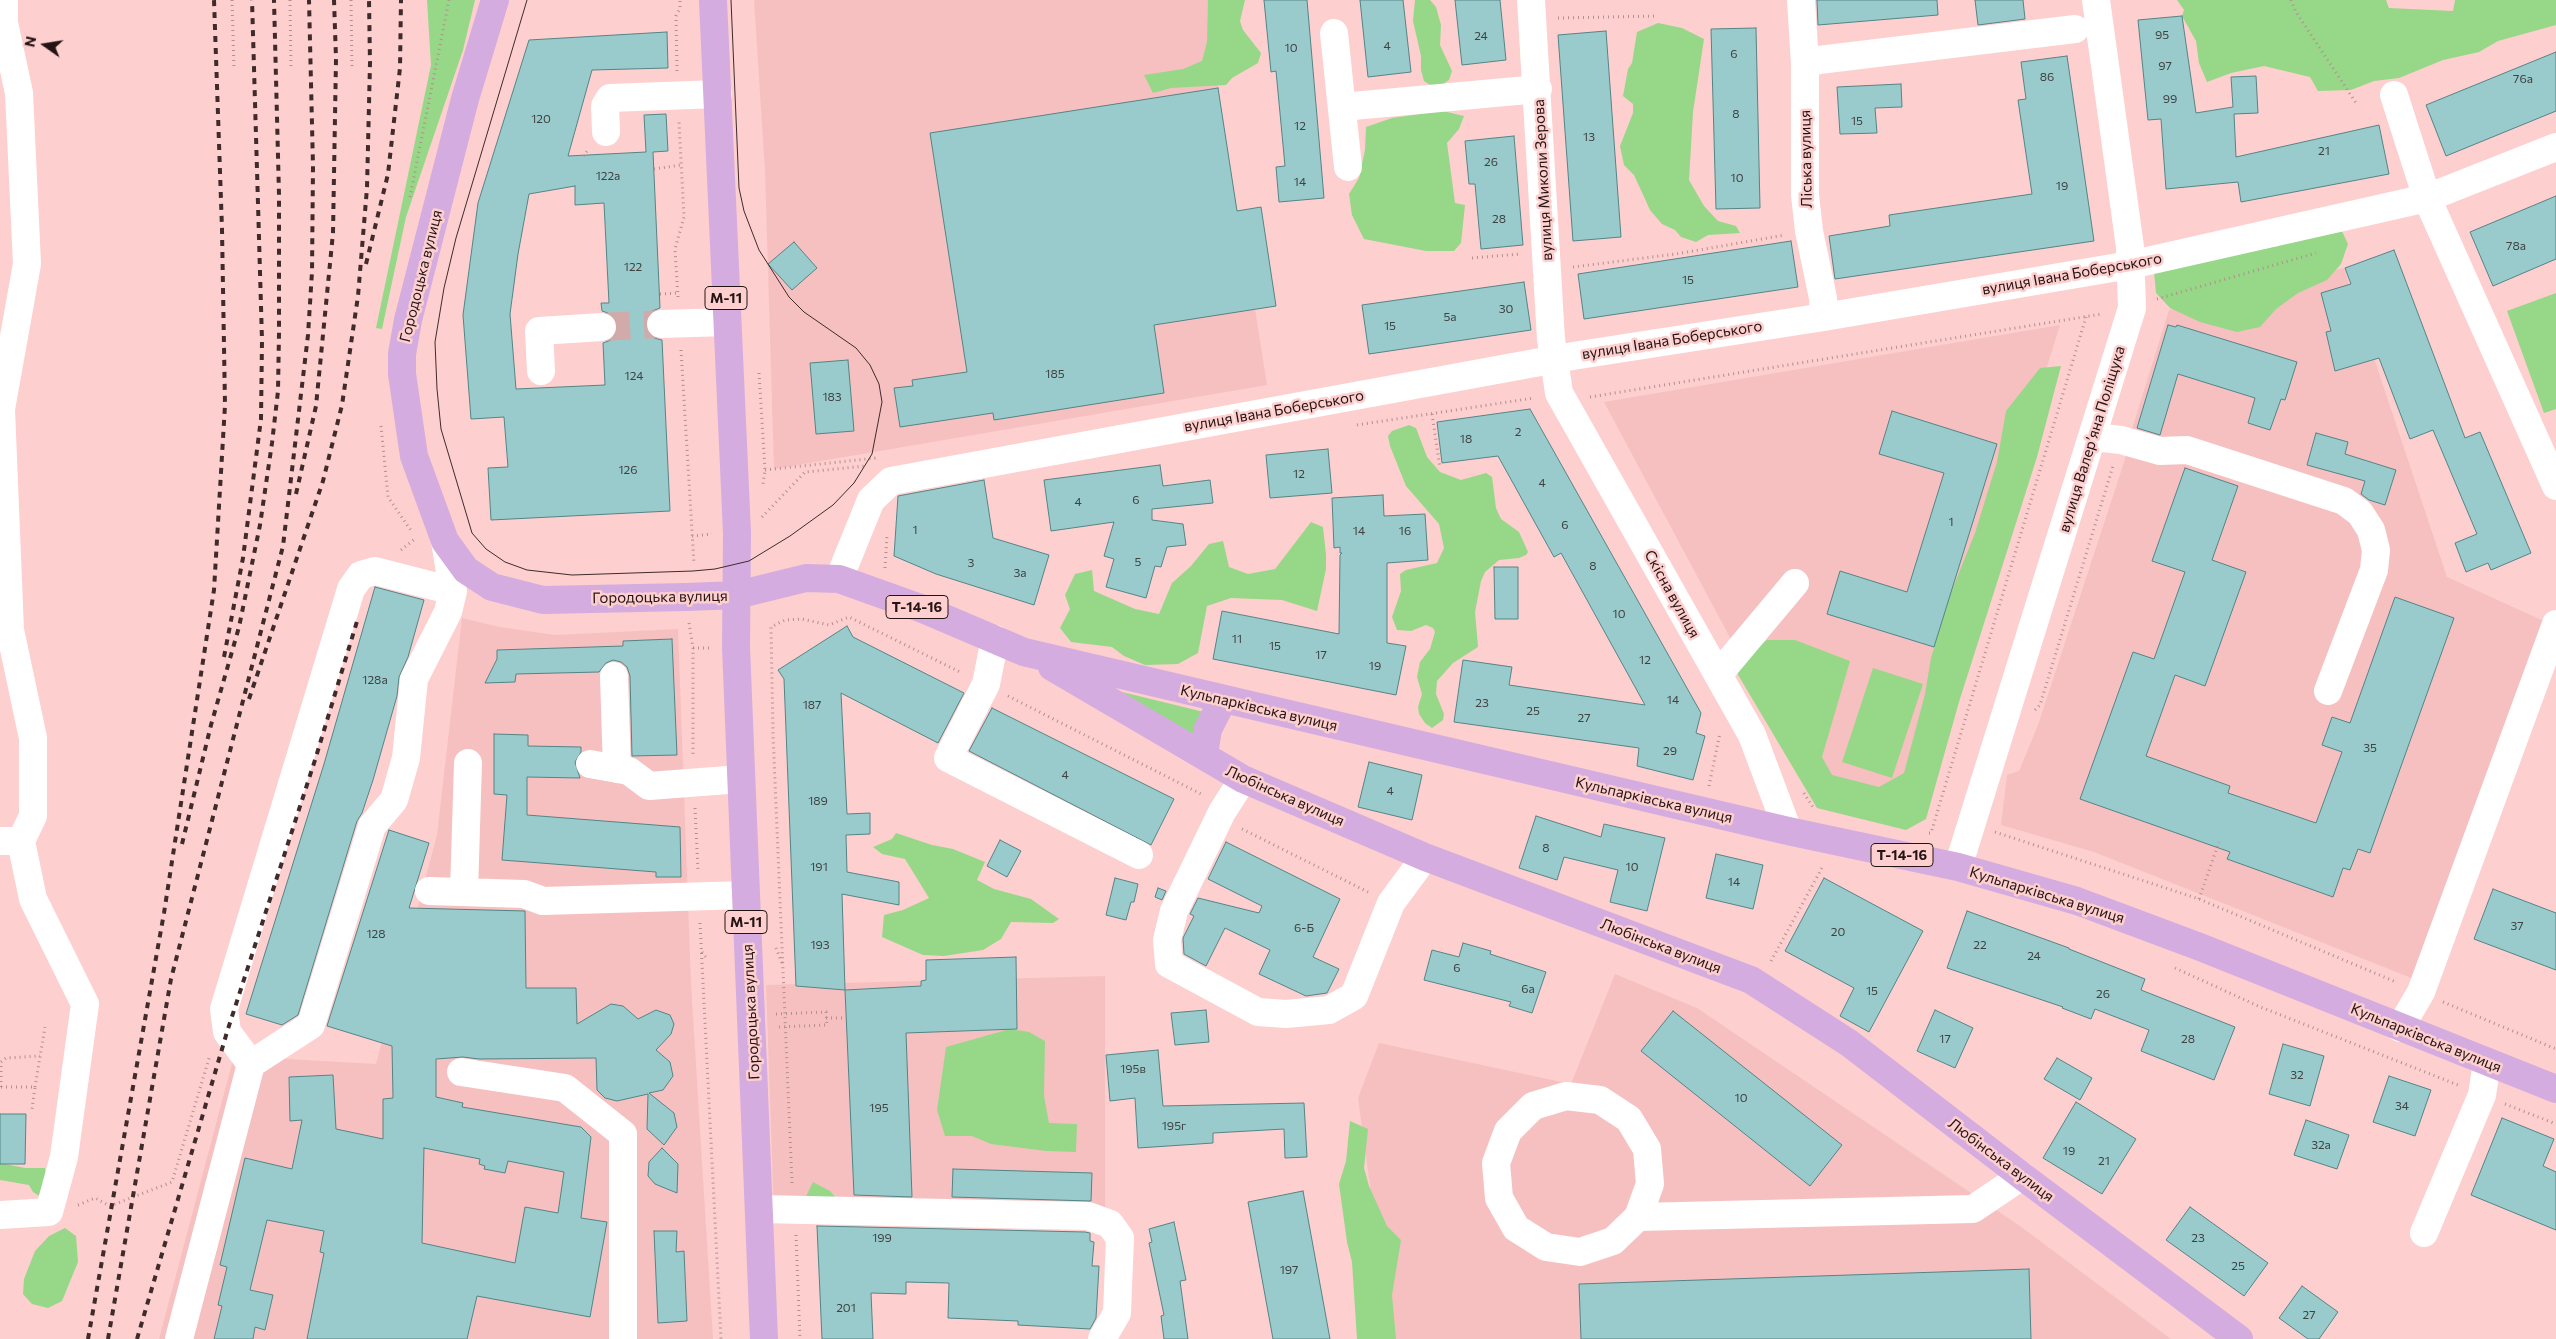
<!DOCTYPE html>
<meta charset="utf-8">
<style>
body{margin:0}
#map{position:relative;width:2556px;height:1339px;overflow:hidden;background:#fdcfce;font-family:Commissioner,sans-serif}
canvas{display:block}
.north{position:absolute;left:20px;top:20px;width:50px;height:50px;-webkit-text-stroke:4px #fdcfce;paint-order:stroke;rotate:283deg;font-size:14px;font-weight:700;line-height:20px;text-align:center;color:#241414}
.north::after{content:'';display:block;margin:auto;width:18px;height:22px;background:#241414;clip-path:polygon(50% 0,100% 100%,50% 72%,0 100%)}
</style>
<div id="map">
<canvas width="2556" height="1339"></canvas>
<div class="north">N</div>
</div>
<script>
const ctx = document.querySelector('canvas').getContext('2d');
ctx.lineJoin = 'round';
function paint(path, color) { ctx.fillStyle = color; ctx.fill(path, 'evenodd'); }
const shape = rows => new Path2D(rows.map(r => 'M' + r).join(''));
function stroke(path, color, width, dash) { ctx.strokeStyle = color; ctx.lineWidth = width; ctx.lineCap = dash ? 'butt' : 'round'; ctx.setLineDash(dash || []); ctx.stroke(path); }
function write(font, color, halo, rows, align = 'center') {
  ctx.font = font + ' Commissioner,sans-serif'; ctx.lineWidth = 5; ctx.setLineDash([]); ctx.textBaseline = 'middle'; ctx.strokeStyle = halo; ctx.fillStyle = color; for (const [text, x, y, turn = 0] of rows) {
    ctx.save(); ctx.translate(x, y); ctx.rotate((+turn || 0) * Math.PI / 180); ctx.textAlign = isNaN(turn) ? turn : align; if (halo) ctx.strokeText(text, 0, 0); ctx.fillText(text, 0, 0); ctx.restore();
  }
}
paint(shape([
 [754,0,1216,0,1218,88,1237,211,1261,207,1255,309,1267,385,774,469,765,171],
 [2344,268,2447,577,2546,622,2414,979,2094,852,2001,825,2007,775,2019,771,2038,725,2128,450,2131,432,2169,310],
 [2060,325,1904,826,1819,804,1604,402],
 [462,618,500,627,555,635,678,629,691,984,713,1339,159,1339,234,1056,376,1064,437,835],
 [1615,974,1697,1008,2020,1226,2171,1339,1391,1339,1358,1098,1379,1043,1571,1084],
 [1105,976,1105,1228,774,1216,766,985]
]), '#f6c0c0');
paint(shape([
 [427,0,475,0,463,50,406,217,382,329,376,328,431,65],
 [1208,0,1245,0,1240,21,1243,30,1261,53,1258,63,1232,78,1226,85,1171,88,1153,93,1144,75,1183,69,1202,61,1207,42],
 [1415,0,1430,0,1436,7,1441,25,1440,45,1452,71,1449,80,1436,89,1424,81,1421,70,1421,56,1413,21],
 [2177,0,2386,0,2389,8,2453,11,2455,0,2556,0,2556,25,2498,41,2479,52,2443,60,2399,78,2374,81,2351,90,2318,91,2310,77,2264,66,2231,73,2207,82,2199,63,2196,41,2182,16,2184,10],
 [1658,23,1682,28,1704,39,1693,112,1689,180,1704,206,1718,221,1736,226,1740,233,1708,235,1696,242,1681,237,1675,230,1662,224,1650,210,1634,175,1624,165,1620,146,1633,113,1633,104,1623,96,1628,69,1632,63,1637,32],
 [1443,111,1464,116,1459,129,1447,143,1455,203,1465,205,1461,243,1454,251,1426,251,1364,239,1352,215,1349,194,1359,178,1365,150,1366,127,1392,118],
 [2339,225,2348,244,2341,264,2327,280,2298,293,2276,309,2260,327,2237,332,2200,322,2170,308,2156,293,2154,272],
 [2556,293,2556,409,2544,413,2507,311],
 [2061,366,2037,457,1959,702,1926,819,1906,830,1817,808,1734,668,1767,640,1795,640,1850,661,1822,757,1832,775,1879,787,1904,773,1925,694,1931,658,1950,595,1975,533,1997,462,2006,411,2040,368],
 [1409,425,1416,428,1427,457,1440,472,1461,480,1486,473,1492,477,1496,508,1501,519,1519,532,1528,552,1526,555,1519,558,1499,560,1485,572,1481,581,1475,612,1478,647,1453,663,1437,681,1436,694,1444,714,1443,720,1432,728,1425,723,1419,714,1418,707,1422,694,1417,677,1420,662,1430,649,1435,632,1433,628,1426,625,1411,631,1397,630,1392,617,1401,591,1400,574,1406,570,1437,563,1444,548,1439,524,1406,486,1390,446,1388,436,1392,431],
 [1311,522,1323,527,1326,555,1326,569,1317,611,1282,600,1231,598,1207,606,1198,653,1178,664,1145,665,1124,656,1112,647,1071,642,1060,628,1070,609,1065,595,1075,574,1092,570,1094,591,1135,609,1159,614,1172,583,1191,566,1209,544,1223,541,1229,567,1248,574,1275,569],
 [1873,668,1923,684,1892,778,1842,762],
 [1122,692,1208,713,1199,739],
 [896,833,932,845,953,849,985,862,977,880,994,889,1031,899,1059,919,1053,923,1011,922,1001,939,983,950,944,956,923,955,882,937,884,915,903,910,929,898,905,859,882,854,873,847,892,839],
 [1010,1029,1029,1032,1045,1041,1044,1096,1049,1123,1077,1124,1076,1152,1046,1151,991,1144,972,1136,945,1136,937,1110,946,1047],
 [1350,1121,1368,1129,1364,1168,1369,1186,1387,1226,1401,1240,1392,1295,1396,1339,1357,1339,1352,1262,1347,1242,1339,1184,1346,1161],
 [0,1163,25,1168,45,1168,47,1179,41,1197,33,1192,29,1185,0,1180],
 [813,1182,830,1191,843,1206,799,1211],
 [65,1228,76,1236,78,1262,62,1301,48,1308,32,1304,23,1294,24,1279,35,1251,49,1236]
]), '#97d788');
const building = shape([
 [1264,0,1307,0,1324,198,1279,202,1276,167,1285,166,1276,71,1271,72,1264,0],
 [1360,0,1403,0,1411,72,1368,77,1360,0],
 [1455,0,1500,0,1506,60,1462,65,1455,0],
 [1817,0,1937,0,1938,15,1818,25,1817,0],
 [1975,0,2023,0,2025,19,1978,25,1975,0],
 [2182,16,2196,113,2233,107,2231,77,2256,76,2258,113,2234,114,2236,157,2379,125,2389,174,2241,202,2238,182,2166,189,2161,119,2148,120,2138,20,2182,16],
 [1756,28,1760,208,1716,209,1711,29,1756,28],
 [1606,31,1621,237,1573,241,1558,35,1606,31],
 [667,32,668,68,592,70,568,156,646,152,644,115,666,114,668,151,653,152,660,308,652,311,648,316,645,324,648,333,654,338,662,340,670,511,491,520,488,468,508,467,504,417,471,419,463,315,478,203,529,40,667,32],
 [575,186,575,205,604,203,609,303,601,303,602,311,608,313,615,318,618,326,616,333,611,340,603,343,605,385,516,389,510,314,518,254,529,194,575,186],
 [2556,52,2556,111,2446,156,2426,105,2556,52],
 [2067,56,2094,241,1835,279,1829,236,1890,226,1889,215,2032,194,2018,100,2026,99,2021,62,2067,56],
 [1901,84,1902,107,1875,108,1877,133,1840,134,1837,87,1901,84],
 [1218,88,1237,211,1261,207,1276,306,1154,325,1164,393,994,420,993,413,900,427,894,388,913,386,912,380,967,372,930,133,1218,88],
 [1514,136,1523,245,1481,249,1475,184,1469,184,1465,141,1514,136],
 [2556,196,2556,259,2493,286,2470,232,2556,196],
 [1791,241,1798,287,1584,319,1578,274,1791,241],
 [794,242,817,268,792,290,768,264,794,242],
 [2394,250,2465,438,2480,432,2531,553,2491,570,2488,563,2466,572,2455,543,2477,534,2433,430,2410,439,2379,358,2335,371,2326,332,2331,331,2321,293,2351,284,2345,268,2394,250],
 [1524,282,1531,330,1369,354,1362,305,1524,282],
 [2168,325,2176,327,2177,325,2297,362,2285,400,2281,399,2270,430,2248,423,2255,398,2178,374,2160,435,2137,428,2168,325],
 [848,360,854,431,816,434,810,363,848,360],
 [1530,409,1701,713,1696,733,1705,736,1693,780,1637,766,1639,748,1454,722,1463,660,1512,667,1509,685,1645,705,1561,553,1554,557,1498,456,1442,463,1437,422,1530,409],
 [1892,411,1997,444,1934,647,1827,614,1840,571,1907,592,1944,473,1879,454,1892,411],
 [2316,433,2348,442,2345,454,2396,470,2385,505,2369,500,2361,494,2365,481,2307,465,2316,433],
 [1328,449,1332,493,1270,498,1266,455,1328,449],
 [1160,465,1163,486,1210,480,1213,503,1152,509,1152,520,1183,524,1186,545,1167,547,1161,567,1155,566,1146,598,1106,587,1114,559,1104,556,1114,522,1051,531,1044,480,1160,465],
 [2185,468,2238,486,2212,560,2246,572,2205,686,2175,675,2146,756,2230,786,2228,793,2316,823,2342,752,2322,745,2332,717,2350,723,2395,597,2454,618,2370,853,2358,849,2350,870,2343,868,2333,897,2227,859,2230,852,2080,799,2133,652,2154,659,2185,572,2152,561,2185,468],
 [984,480,993,538,1049,555,1034,605,936,574,894,556,898,496,984,480],
 [1383,495,1384,516,1425,514,1428,560,1387,563,1387,643,1406,646,1396,695,1213,659,1222,611,1339,634,1340,555,1342,553,1340,553,1340,547,1334,548,1332,498,1383,495],
 [1494,567,1518,567,1518,619,1495,619,1494,567],
 [375,587,424,600,408,657,399,677,397,696,373,780,362,813,357,821,298,1015,282,1025,246,1014,324,764,375,587],
 [847,626,853,637,964,693,938,743,841,693,847,814,870,813,870,834,846,835,847,872,899,882,899,905,842,894,845,990,796,986,784,679,778,670,847,626],
 [672,639,677,755,632,756,630,676,627,667,621,662,613,660,606,663,599,672,516,674,515,682,485,683,497,659,497,650,623,646,623,641,672,639],
 [992,708,1174,799,1151,845,969,751,992,708],
 [494,734,528,735,528,746,581,747,581,752,575,762,580,778,527,777,527,815,680,827,681,877,656,877,656,872,502,860,507,795,494,794,494,734],
 [1369,762,1422,775,1412,820,1358,807,1369,762],
 [1536,816,1601,837,1604,824,1665,838,1647,911,1610,902,1618,870,1564,857,1557,880,1519,868,1536,816],
 [389,830,429,843,409,908,525,911,526,988,576,988,577,1024,611,1004,623,1006,638,1019,656,1010,670,1015,674,1024,671,1034,656,1050,670,1062,673,1076,663,1090,649,1093,674,1113,677,1127,664,1145,647,1129,648,1094,617,1101,605,1098,597,1090,596,1058,479,1059,463,1057,436,1059,436,1097,463,1103,462,1107,581,1127,591,1137,581,1218,607,1222,590,1317,477,1296,467,1339,307,1339,324,1253,320,1252,324,1231,267,1220,250,1290,273,1295,265,1330,255,1327,253,1339,214,1339,222,1306,218,1305,227,1267,220,1265,245,1158,292,1169,302,1120,290,1121,289,1077,333,1075,336,1129,383,1139,383,1099,393,1098,392,1046,327,1026,389,830],
 [424,1148,480,1159,479,1164,485,1166,484,1169,505,1173,508,1161,564,1172,558,1213,525,1207,515,1263,422,1243,424,1148],
 [1000,840,1021,851,1007,877,987,866,1000,840],
 [1226,842,1340,899,1313,957,1339,969,1327,993,1306,996,1259,974,1270,950,1225,928,1206,966,1184,954,1183,938,1194,916,1190,914,1198,898,1259,913,1262,906,1208,879,1226,842],
 [1716,854,1763,865,1753,909,1706,898,1716,854],
 [1115,878,1138,884,1134,902,1131,902,1126,920,1106,915,1115,878],
 [1824,878,1923,931,1869,1032,1840,1016,1854,988,1785,951,1824,878],
 [1158,888,1166,891,1162,900,1155,897,1158,888],
 [2493,889,2556,913,2556,970,2474,939,2493,889],
 [1967,911,2069,948,2069,949,2145,979,2141,990,2235,1027,2214,1080,2141,1051,2149,1030,2095,1009,2091,1019,2062,1008,2063,1007,1947,968,1967,911],
 [1463,943,1491,951,1490,954,1546,972,1532,1013,1509,1006,1511,1002,1424,980,1432,950,1459,957,1463,943],
 [1016,957,1017,1029,906,1033,912,1197,854,1195,845,990,921,986,921,981,926,980,926,960,1016,957],
 [1206,1010,1209,1042,1175,1045,1171,1013,1206,1010],
 [1935,1010,1973,1028,1955,1068,1917,1051,1935,1010],
 [1673,1011,1842,1145,1810,1186,1641,1051,1673,1011],
 [2283,1044,2324,1056,2310,1106,2269,1094,2283,1044],
 [1158,1050,1163,1106,1304,1103,1307,1157,1285,1158,1284,1129,1213,1133,1213,1143,1138,1148,1135,1098,1110,1101,1106,1055,1158,1050],
 [2057,1058,2092,1078,2080,1100,2044,1079,2057,1058],
 [2389,1076,2431,1090,2415,1136,2373,1122,2389,1076],
 [2076,1102,2136,1139,2102,1194,2043,1158,2076,1102],
 [0,1114,26,1114,25,1164,0,1164,0,1114],
 [2502,1118,2554,1139,2543,1166,2556,1172,2556,1230,2471,1195,2502,1118],
 [2306,1120,2349,1135,2337,1169,2294,1155,2306,1120],
 [662,1148,678,1164,677,1193,655,1184,648,1176,649,1162,662,1148],
 [953,1169,1092,1173,1091,1201,952,1197,953,1169],
 [1303,1191,1330,1339,1273,1339,1248,1202,1303,1191],
 [2190,1207,2268,1263,2244,1296,2166,1240,2190,1207],
 [1174,1222,1186,1280,1180,1281,1188,1339,1164,1339,1161,1316,1164,1315,1149,1243,1152,1242,1149,1229,1174,1222],
 [817,1226,1085,1232,1090,1233,1090,1241,1094,1242,1092,1266,1099,1266,1096,1318,1090,1329,1018,1325,1018,1321,948,1318,949,1283,906,1282,906,1294,871,1293,873,1339,822,1339,817,1226],
 [654,1231,677,1231,676,1252,684,1251,687,1321,658,1323,654,1231],
 [2029,1269,2031,1339,1581,1339,1579,1284,2029,1269],
 [2302,1286,2338,1312,2319,1339,2308,1339,2279,1318,2302,1286]
]);
paint(building, '#99cbcd');
stroke(building, '#548486', 1);
stroke(shape([
 [602,327,661,324]
]), '#d2aaa9', 28, [28, 14]);
stroke(shape([
 [232,0,234,70],
 [290,0,291,68],
 [351,0,352,69],
 [2291,0,2296,12,2356,103],
 [1558,18,1657,16],
 [677,71,676,16,680,8,680,0],
 [583,156,588,150],
 [654,169,681,165],
 [410,197,449,0],
 [1472,258,1520,254],
 [1573,267,1676,254,1785,235],
 [660,294,678,293],
 [678,297,675,249,684,217,679,122],
 [2157,299,2316,253],
 [681,350,694,564],
 [759,373,765,470,763,484],
 [1590,397,2102,314],
 [1432,414,1440,468],
 [1357,425,1534,398],
 [381,426,388,497,412,532],
 [765,470,876,458],
 [762,517,805,472,866,466],
 [692,536,712,534],
 [401,550,416,538],
 [885,568,887,535],
 [689,623,693,648,693,757],
 [693,648,710,648],
 [1008,696,1203,795],
 [2035,710,2040,705,2113,466],
 [1709,786,1720,733],
 [1804,793,1814,809],
 [695,808,698,871],
 [1242,829,1368,892],
 [1995,832,2199,899,2396,982],
 [1929,833,1931,833,2086,317],
 [2199,899,2219,842],
 [700,923,721,1339],
 [776,948,782,963],
 [702,952,707,959],
 [1771,961,1823,866],
 [2175,968,2258,1006,2458,1085],
 [2443,1002,2556,1049],
 [776,1014,826,1012,827,1025,777,1027],
 [826,1018,846,1018],
 [1,1087,1,1062,6,1058,40,1056],
 [1,1087,35,1087,32,1109],
 [35,1087,45,1027],
 [2505,1104,2556,1124],
 [792,1183,773,734,771,627,785,620,802,619,829,625,849,617,962,673],
 [78,1205,95,1198,110,1206,172,1182,210,1055],
 [796,1235,800,1339]
]), '#b38f8f', 3, [1, 4]);
stroke(shape([
 [1531,0,1551,339,1559,393,1752,735,1788,831],
 [1801,0,1805,64,1805,195,1809,231,1823,298,1824,317],
 [1334,33,1348,167],
 [1805,64,1819,60,2075,29],
 [2394,95,2427,198,2556,486],
 [1342,107,1538,89],
 [606,132,605,106,610,98,718,94],
 [661,324,727,322],
 [541,371,539,331,602,327],
 [2093,437,2121,440,2160,451,2187,450,2344,501,2360,513,2371,530,2376,550,2374,570,2328,691],
 [839,579,871,500,891,481,1573,356,1824,317,2130,265,2427,198,2556,147],
 [995,639,986,684,948,758,1139,855],
 [1718,675,1795,583],
 [614,676,617,769],
 [590,764,629,771,649,786,741,779],
 [1243,779,1222,812,1174,911,1167,940,1169,964,1258,1012,1286,1014,1329,1010,1354,996,1391,903,1425,857],
 [0,841,21,841,33,816,33,738,10,630,1,409,27,264,19,93,4,23,4,0],
 [1958,867,2132,308,2130,247,2096,0],
 [429,891,524,894,543,901,745,895],
 [464,892,468,763],
 [2400,1028,2421,992,2556,624],
 [251,1064,227,1032,224,1009,351,589,361,575,375,571,453,591],
 [461,1072,565,1088,623,1134,623,1339],
 [759,1209,1088,1216,1110,1224,1120,1238,1117,1313,1102,1339],
 [0,1215,49,1212,64,1157,85,1004,33,899,21,841],
 [1638,1217,1650,1184,1647,1149,1629,1119,1600,1100,1566,1096,1533,1106,1508,1131,1496,1163,1499,1198,1516,1228,1546,1247,1580,1252,1613,1241,1638,1217,1973,1209,2022,1176],
 [2424,1233,2482,1095,2487,1063],
 [179,1339,251,1064,311,1025,372,826,394,800,406,758,414,679,448,612,453,591,445,541]
]), '#fff', 28);
stroke(shape([
 [495,0,465,99,408,320,402,354,402,374,414,456,445,541,466,570,492,587,543,600,687,597,737,595,806,578,839,579,923,609,1024,652,1788,831,1958,867,2077,901,2200,947,2556,1089],
 [713,0,737,533,736,647,764,1339],
 [1052,667,1243,779,1425,857,1751,980,1849,1043,2022,1176,2239,1339],
 [1204,754,1208,729,1223,700]
]), '#d4acdf', 28);
stroke(shape([
 [527,0,456,238,444,288,435,342,437,389,441,429,472,533,486,549,505,562,527,570,572,575,693,571,715,569,749,561,790,536,833,505,854,483,872,454,882,402,879,384,870,365,856,348,804,312,789,297,759,250,744,211,739,188,731,0]
]), '#3f2b2b', 1);
stroke(shape([
 [366,264,388,174,400,68,401,0],
 [296,494,316,406,333,233,336,59,334,0],
 [224,657,243,558,261,419,262,340,252,0],
 [249,699,323,481,342,405,358,296,367,188,370,63,369,0],
 [182,844,211,725,239,627,260,525,272,443,278,391,279,333,279,195,274,0],
 [88,1339,164,913,214,590,225,405,222,229,214,0],
 [108,1339,171,979,283,546,308,335,312,272,313,166,309,0],
 [137,1339,227,1032,315,760,358,618]
]), '#3f2b2b', 4, [6, 6]);
write('12px', '#414242', null, [
 ["95",2162,35],
 ["24",1481,36],
 ["4",1387,46],
 ["10",1291,48],
 ["6",1734,54],
 ["97",2165,66],
 ["86",2047,77],
 ["76а",2523,79],
 ["99",2170,99],
 ["8",1736,114],
 ["120",541,119],
 ["15",1857,121],
 ["12",1300,126],
 ["13",1589,137],
 ["21",2324,151],
 ["26",1491,162],
 ["122а",608,176],
 ["10",1737,178],
 ["14",1300,182],
 ["19",2062,186],
 ["28",1499,219],
 ["78а",2516,246],
 ["122",633,267],
 ["15",1688,280],
 ["30",1506,309],
 ["5а",1450,317],
 ["15",1390,326],
 ["185",1055,374],
 ["124",634,376],
 ["183",832,397],
 ["2",1518,432],
 ["18",1466,439],
 ["126",628,470],
 ["12",1299,474],
 ["4",1542,483],
 ["6",1136,500],
 ["4",1078,502],
 ["1",1951,522],
 ["6",1565,525],
 ["1",915,530],
 ["14",1359,531],
 ["16",1405,531],
 ["5",1138,562],
 ["3",971,563],
 ["8",1593,566],
 ["3а",1020,573],
 ["10",1619,614],
 ["11",1237,639],
 ["15",1275,646],
 ["17",1321,655],
 ["12",1645,660],
 ["19",1375,666],
 ["128а",375,680],
 ["14",1673,700],
 ["23",1482,703],
 ["187",812,705],
 ["25",1533,711],
 ["27",1584,718],
 ["35",2370,748],
 ["29",1670,751],
 ["4",1065,775],
 ["4",1390,791],
 ["189",818,801],
 ["8",1546,848],
 ["191",819,867],
 ["10",1632,867],
 ["14",1734,882],
 ["37",2517,926],
 ["6-Б",1304,928],
 ["20",1838,932],
 ["128",376,934],
 ["193",820,945],
 ["22",1980,945],
 ["24",2034,956],
 ["6",1457,968],
 ["6а",1528,989],
 ["15",1872,991],
 ["26",2103,994],
 ["17",1945,1039],
 ["28",2188,1039],
 ["195в",1133,1069],
 ["32",2297,1075],
 ["10",1741,1098],
 ["34",2402,1106],
 ["195",879,1108],
 ["195г",1174,1126],
 ["32а",2321,1145],
 ["19",2069,1151],
 ["21",2104,1161],
 ["199",882,1238],
 ["23",2198,1238],
 ["25",2238,1266],
 ["197",1289,1270],
 ["201",846,1308],
 ["27",2309,1315]
]);
for (const [x, y, w] of [
 [726,298,42],
 [917,607,62],
 [1902,855,62],
 [746,922,42]
]) { const box = new Path2D(); box.roundRect(x - w / 2, y - 11.5, w, 23, 4); ctx.fillStyle = '#fdcfce'; ctx.fill(box); stroke(box, '#241414', 1); }
write('bold 14px', '#241414', null, [
 ["М-11",726,298],
 ["Т-14-16",917,607],
 ["Т-14-16",1902,855],
 ["М-11",746,922]
]);
write('15px', '#241414', '#fdcfce', [
 ["Ліська вулиця",1806,159,-91],
 ["вулиця Миколи Зерова",1543,180,-93],
 ["вулиця Івана Боберського",2072,274,-10],
 ["Городоцька вулиця",421,276,-76],
 ["вулиця Івана Боберського",1672,340,-9],
 ["вулиця Івана Боберського",1274,411,-10],
 ["вулиця Валерʼяна Поліщука",2092,439,-73],
 ["Скісна вулиця",1672,594,61],
 ["Городоцька вулиця",660,597,-1],
 ["Кульпарківська вулиця",1259,708,13],
 ["Любінська вулиця",1285,796,24],
 ["Кульпарківська вулиця",1654,800,13],
 ["Кульпарківська вулиця",2047,895,17],
 ["Любінська вулиця",1661,946,21],
 ["Городоцька вулиця",751,1012,-93],
 ["Кульпарківська вулиця",2426,1038,22],
 ["Любінська вулиця",2001,1160,37]
]);
</script>
